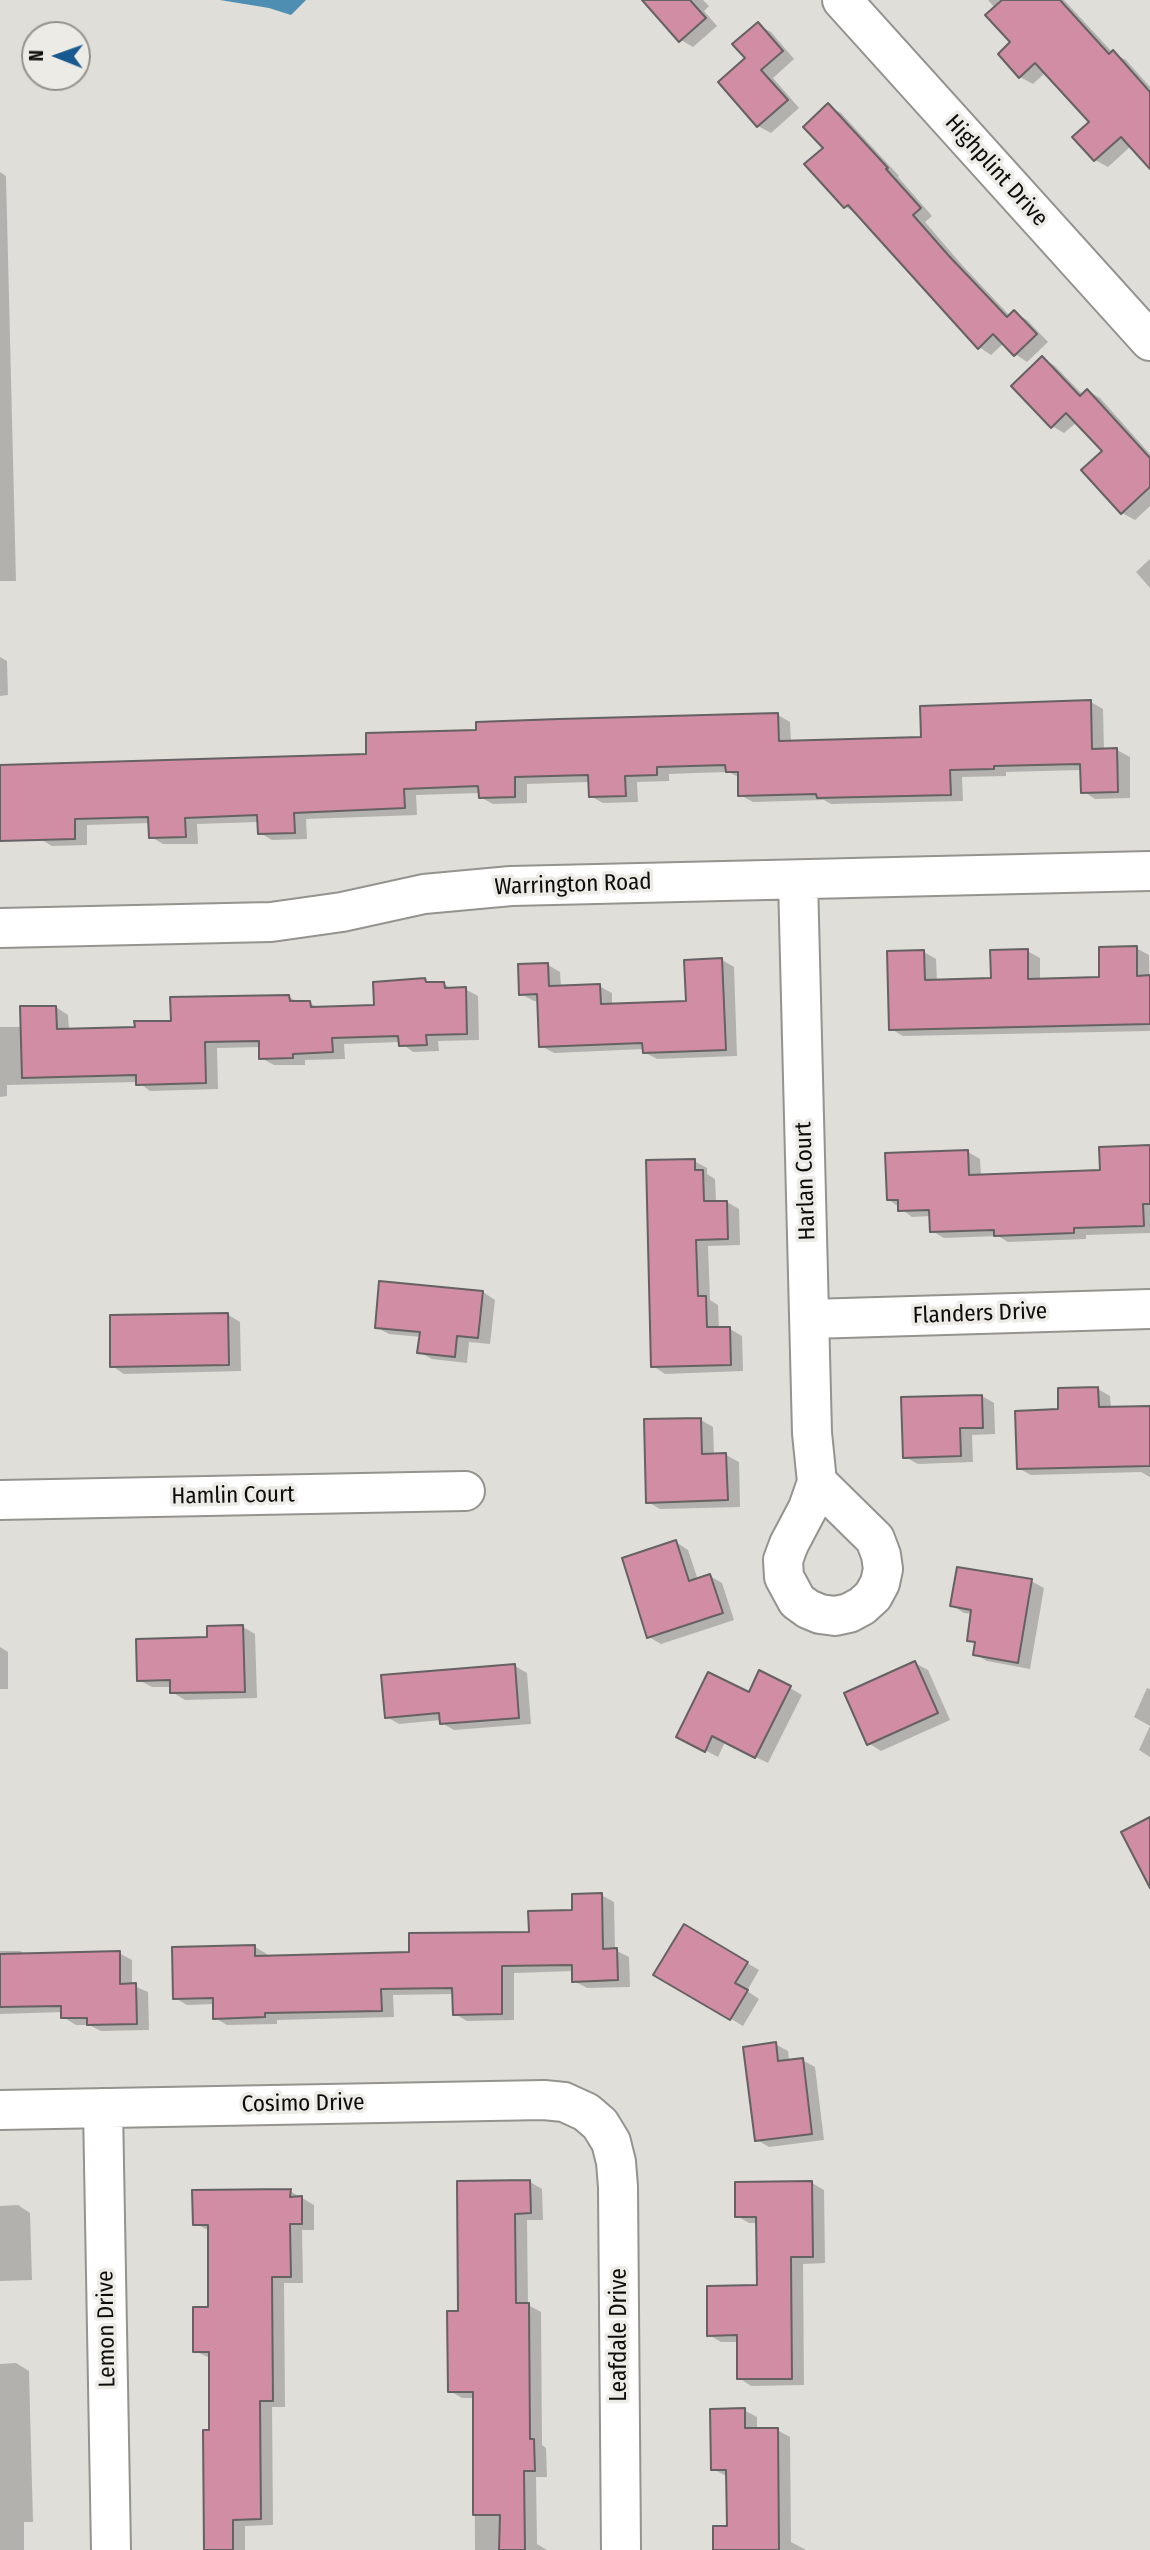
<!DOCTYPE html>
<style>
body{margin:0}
#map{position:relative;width:1150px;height:2550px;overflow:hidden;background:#dfded9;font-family:"Fira Sans Condensed",sans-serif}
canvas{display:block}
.north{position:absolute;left:21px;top:21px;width:70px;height:70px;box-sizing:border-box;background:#edebe6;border:2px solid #94928e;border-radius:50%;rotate:271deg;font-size:19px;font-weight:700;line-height:28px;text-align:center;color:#0e0d0b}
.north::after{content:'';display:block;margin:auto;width:24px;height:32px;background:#185a8f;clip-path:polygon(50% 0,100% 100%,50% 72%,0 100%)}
</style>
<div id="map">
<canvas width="1150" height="2550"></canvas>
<div class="north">N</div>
</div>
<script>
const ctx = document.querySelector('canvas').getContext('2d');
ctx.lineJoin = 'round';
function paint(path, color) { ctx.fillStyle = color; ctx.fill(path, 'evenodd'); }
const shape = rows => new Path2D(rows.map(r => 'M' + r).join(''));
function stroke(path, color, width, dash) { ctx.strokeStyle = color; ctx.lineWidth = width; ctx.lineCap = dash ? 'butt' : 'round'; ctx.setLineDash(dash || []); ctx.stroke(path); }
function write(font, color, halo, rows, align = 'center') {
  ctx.font = font + ' "Fira Sans Condensed",sans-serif'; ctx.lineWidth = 7; ctx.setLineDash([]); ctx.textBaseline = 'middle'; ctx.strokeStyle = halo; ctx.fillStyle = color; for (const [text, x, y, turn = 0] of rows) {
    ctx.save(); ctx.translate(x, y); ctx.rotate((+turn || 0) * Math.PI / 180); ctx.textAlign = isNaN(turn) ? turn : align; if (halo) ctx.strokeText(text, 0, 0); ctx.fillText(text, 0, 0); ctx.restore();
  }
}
paint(shape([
 [220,0,306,0,291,15,269,8]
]), '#4d8eb2');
paint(shape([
 [644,0,703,0,709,6,704,11,717,26,693,47,681,40],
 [988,0,1064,0,1113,53,1126,60,1150,87,1150,166,1131,146,1108,167,1095,160,1091,122,1046,72,1033,84,1020,77,1012,43,995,8],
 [758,25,771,32,794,59,773,78,799,108,771,133,758,126,747,58],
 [828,106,841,113,899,176,898,177,932,216,925,222,962,265,1011,317,1015,313,1027,320,1048,342,1027,362,1015,354,1004,343,991,355,979,347,859,215,846,207,807,164,825,148],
 [0,172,6,176,16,581,0,581],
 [1043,358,1055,366,1083,395,1088,391,1100,398,1150,454,1150,506,1135,520,1122,513,1104,451,1077,422,1064,433,1052,426],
 [1150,559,1150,588,1136,572],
 [0,657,7,661,8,695,0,696],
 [1091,702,1103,709,1104,750,1117,750,1130,757,1130,798,1095,799,1083,791,1080,770,1006,772,1006,776,962,777,963,801,831,804,824,800,753,802,740,795,740,778,729,772,695,773,669,774,669,781,637,782,638,802,603,803,590,796,590,782,527,784,527,803,493,804,480,797,480,793,416,795,417,815,306,819,307,839,272,840,260,833,259,822,197,824,198,844,163,844,151,837,150,823,87,825,87,845,52,846,40,839,0,828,0,767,368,755,478,731,778,715,790,722,791,742,922,739],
 [1136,948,1149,955,1150,1031,903,1036,891,1029,924,952,936,959,937,981,992,979,1027,951,1040,958,1040,980,1101,978],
 [722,960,734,967,737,1056,657,1059,644,1052,644,1049,554,1053,541,1046,539,1001,534,1001,521,994,548,965,560,972,561,987,599,986,612,993,612,1006,688,1002],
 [425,980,432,984,444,984,454,990,465,989,478,996,479,1040,438,1041,439,1051,413,1052,400,1042,344,1044,345,1059,305,1060,305,1065,274,1065,261,1058,261,1047,217,1048,218,1089,150,1091,138,1082,7,1085,7,1096,0,1097,0,1027,22,1027,56,1007,68,1015,69,1030,136,1029,289,997,300,1003,310,1003,320,1009,376,1006],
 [1150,1147,1150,1233,1086,1235,1086,1239,1008,1242,998,1236,944,1238,932,1231,931,1216,912,1217,888,1199,968,1152,980,1159,981,1176,1102,1171],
 [694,1161,707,1168,707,1174,715,1179,716,1202,727,1202,739,1209,740,1245,708,1246,710,1300,718,1305,719,1329,730,1329,742,1336,743,1371,665,1374,653,1366],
 [483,1292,495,1300,490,1344,469,1342,467,1363,432,1359,419,1352,421,1337,389,1334,376,1327],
 [227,1314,240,1322,241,1371,124,1374,112,1366],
 [1098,1389,1110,1396,1111,1409,1150,1407,1150,1477,1141,1472,1031,1475,1018,1468,1060,1411],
 [982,1396,994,1403,995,1434,972,1435,973,1462,918,1464,905,1457],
 [701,1420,713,1427,714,1455,726,1455,739,1462,740,1507,660,1509,648,1502],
 [676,1542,688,1550,698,1580,710,1576,722,1583,734,1620,661,1644,649,1637],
 [1031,1581,1044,1588,1030,1669,987,1661,975,1654,976,1644,969,1640,973,1614,964,1613,952,1605],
 [243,1627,255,1634,257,1698,185,1700,172,1692,172,1687,152,1687,139,1680,209,1639],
 [0,1647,8,1652,8,1689,0,1689],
 [915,1663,928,1670,950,1720,881,1751,868,1743],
 [515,1666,527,1673,531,1724,454,1730,442,1723,441,1720,399,1724,387,1717],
 [790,1688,802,1695,768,1763,725,1742,718,1757,688,1741,749,1694],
 [1147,1688,1150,1689,1150,1757,1139,1750,1150,1726,1134,1717],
 [601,1895,614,1902,615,1950,629,1957,630,1987,587,1988,574,1981,574,1971,514,1973,514,2020,467,2021,455,2014,454,1994,393,1995,394,2017,277,2020,277,2024,227,2025,215,2018,214,2004,187,2005,175,1998,255,1947,267,1954,267,1958,411,1954,530,1933],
 [684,1926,759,1970,747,1991,759,1999,743,2026,656,1974],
 [0,1951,20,1951,28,1955,119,1953,132,1960,132,1985,148,1992,149,2030,101,2031,89,2025,76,2025,63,2017,63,2012,0,2014],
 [775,2044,788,2051,789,2061,802,2060,815,2067,824,2140,769,2147,757,2140],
 [530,2182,542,2189,543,2220,527,2220,528,2305,541,2312,542,2445,546,2448,547,2477,536,2477,537,2544,547,2550,475,2550,474,2398,462,2398,450,2391,459,2312],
 [812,2183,824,2190,825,2263,803,2264,804,2385,751,2386,739,2378,739,2342,721,2342,709,2335,759,2287,758,2223,749,2223,737,2216],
 [290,2191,314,2205,314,2230,302,2230,303,2283,284,2283,285,2407,272,2407,273,2525,245,2526,245,2550,202,2550,206,2548,211,2431,210,2358,195,2351,210,2309,210,2231,194,2223],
 [18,2205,30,2213,32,2280,0,2281,0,2206],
 [16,2363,29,2371,33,2522,24,2522,24,2550,0,2550,0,2364],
 [744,2410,757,2417,757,2430,777,2430,790,2437,791,2542,806,2550,714,2550,729,2527,728,2477,713,2469]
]), '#0003');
const building = shape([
 [642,0,690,0,706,18,679,42,642,0],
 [1002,0,1060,0,1109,54,1113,50,1150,92,1150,169,1121,137,1094,161,1072,137,1089,122,1035,63,1019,78,998,54,1010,42,985,15,1002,0],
 [758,22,783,51,761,70,788,100,757,127,718,82,745,58,732,44,758,22],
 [828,103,888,168,886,169,921,208,913,215,949,256,1007,317,1014,310,1037,334,1014,356,993,334,978,349,848,205,844,208,804,164,823,148,803,127,828,103],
 [1042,356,1080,396,1087,389,1150,458,1150,487,1121,514,1081,470,1102,451,1066,413,1051,428,1011,386,1042,356],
 [1091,700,1092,749,1117,748,1118,792,1081,793,1080,764,994,766,994,769,950,770,951,795,817,798,816,794,738,796,738,772,726,772,725,765,657,767,657,775,625,776,626,796,589,797,588,775,515,777,515,797,479,798,478,786,404,789,405,808,294,813,295,833,258,834,257,815,185,818,186,837,149,838,148,817,75,819,75,839,0,841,0,765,366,754,366,733,476,730,476,722,559,719,778,713,779,741,921,737,920,706,1091,700],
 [1137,946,1137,976,1150,975,1150,1024,889,1030,887,951,924,950,925,980,991,978,990,950,1028,949,1028,979,1099,977,1099,947,1137,946],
 [722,958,726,1050,643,1053,642,1043,539,1047,537,994,519,995,518,964,548,963,549,986,600,984,601,1004,686,1001,684,960,722,958],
 [425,978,426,982,444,982,445,988,466,987,467,1034,426,1035,427,1045,399,1046,398,1036,332,1038,333,1052,293,1054,293,1058,259,1059,259,1041,205,1042,206,1083,136,1085,136,1075,22,1078,20,1006,56,1006,57,1029,135,1027,134,1021,171,1021,170,997,289,995,290,1001,310,1001,311,1007,374,1005,373,982,425,978],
 [1150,1145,1150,1204,1143,1204,1144,1226,1074,1228,1074,1233,994,1236,994,1230,930,1232,929,1210,898,1211,898,1200,887,1200,885,1153,968,1150,969,1175,1100,1170,1099,1147,1150,1145],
 [695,1159,695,1170,703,1170,704,1201,727,1201,728,1239,696,1240,698,1296,706,1296,707,1327,730,1327,731,1365,651,1367,646,1160,695,1159],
 [379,1281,483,1291,478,1338,457,1336,455,1357,417,1353,420,1332,375,1328,379,1281],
 [228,1313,229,1365,110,1367,110,1315,228,1313],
 [1098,1387,1099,1407,1150,1406,1150,1466,1017,1469,1015,1411,1058,1409,1058,1388,1098,1387],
 [982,1395,983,1428,960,1428,961,1456,903,1458,901,1397,982,1395],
 [701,1418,702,1454,726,1453,728,1500,646,1503,644,1419,701,1418],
 [676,1540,689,1581,710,1574,723,1613,647,1638,622,1558,676,1540],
 [957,1567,1032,1579,1018,1663,973,1655,975,1642,967,1641,971,1610,950,1606,957,1567],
 [243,1625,245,1692,170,1693,170,1680,137,1681,136,1639,207,1637,207,1626,243,1625],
 [915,1661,938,1713,867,1745,844,1693,915,1661],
 [515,1664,519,1718,440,1724,439,1713,385,1718,381,1675,515,1664],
 [759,1670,791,1686,755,1758,712,1736,705,1752,676,1737,708,1672,749,1692,759,1670],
 [1150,1817,1150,1888,1121,1832,1150,1817],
 [602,1893,603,1949,617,1948,618,1980,572,1982,572,1965,502,1966,502,2014,453,2015,452,1988,381,1989,382,2011,265,2013,265,2017,213,2019,213,1998,173,1999,172,1947,255,1945,255,1956,409,1952,409,1933,529,1932,528,1911,572,1910,572,1894,602,1893],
 [684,1924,748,1962,735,1983,748,1990,730,2020,653,1975,684,1924],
 [120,1951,120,1984,136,1983,137,2024,87,2025,87,2018,61,2018,61,2006,0,2007,0,1954,120,1951],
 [776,2042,778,2061,803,2058,812,2134,755,2141,743,2047,776,2042],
 [530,2180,531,2213,515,2214,516,2303,529,2303,530,2439,534,2439,535,2471,524,2471,525,2550,499,2550,500,2515,473,2515,473,2392,448,2392,447,2311,458,2311,457,2181,530,2180],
 [812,2181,813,2257,791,2257,792,2379,737,2379,737,2335,707,2336,707,2286,757,2285,756,2217,735,2217,735,2182,812,2181],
 [291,2189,290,2197,302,2196,302,2224,290,2224,291,2277,272,2277,273,2401,260,2401,261,2519,233,2520,233,2550,204,2550,203,2430,209,2430,209,2352,193,2352,193,2307,208,2307,208,2225,193,2225,192,2190,291,2189],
 [745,2408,745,2428,778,2428,779,2550,713,2550,713,2526,727,2526,726,2470,711,2470,710,2409,745,2408]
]);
paint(building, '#d08da3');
stroke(building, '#666162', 2);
const minor = shape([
 [842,0,1150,341],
 [798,880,812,1433,817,1482,875,1539,881,1555,883,1569,880,1583,873,1596,862,1606,849,1613,835,1616,820,1614,808,1609,797,1601,784,1577,783,1560,789,1544,808,1508,817,1482],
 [0,928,271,922,342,912,424,894,511,886,1150,871],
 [810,1319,1150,1309],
 [0,1500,465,1491],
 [103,2108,111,2550],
 [0,2110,544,2100,564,2102,586,2112,600,2124,611,2142,616,2162,618,2187,621,2550]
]);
stroke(minor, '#94938e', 42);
stroke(minor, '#fff', 38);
write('23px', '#0e0d0b', '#edebe6', [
 ["Highplint Drive",996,171,48],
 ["Warrington Road",573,885,-2],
 ["Harlan Court",806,1181,-92],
 ["Flanders Drive",980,1314,-2],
 ["Hamlin Court",233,1496,-1],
 ["Cosimo Drive",303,2104,-1],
 ["Lemon Drive",107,2329,-91],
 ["Leafdale Drive",620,2335,-90]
]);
</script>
